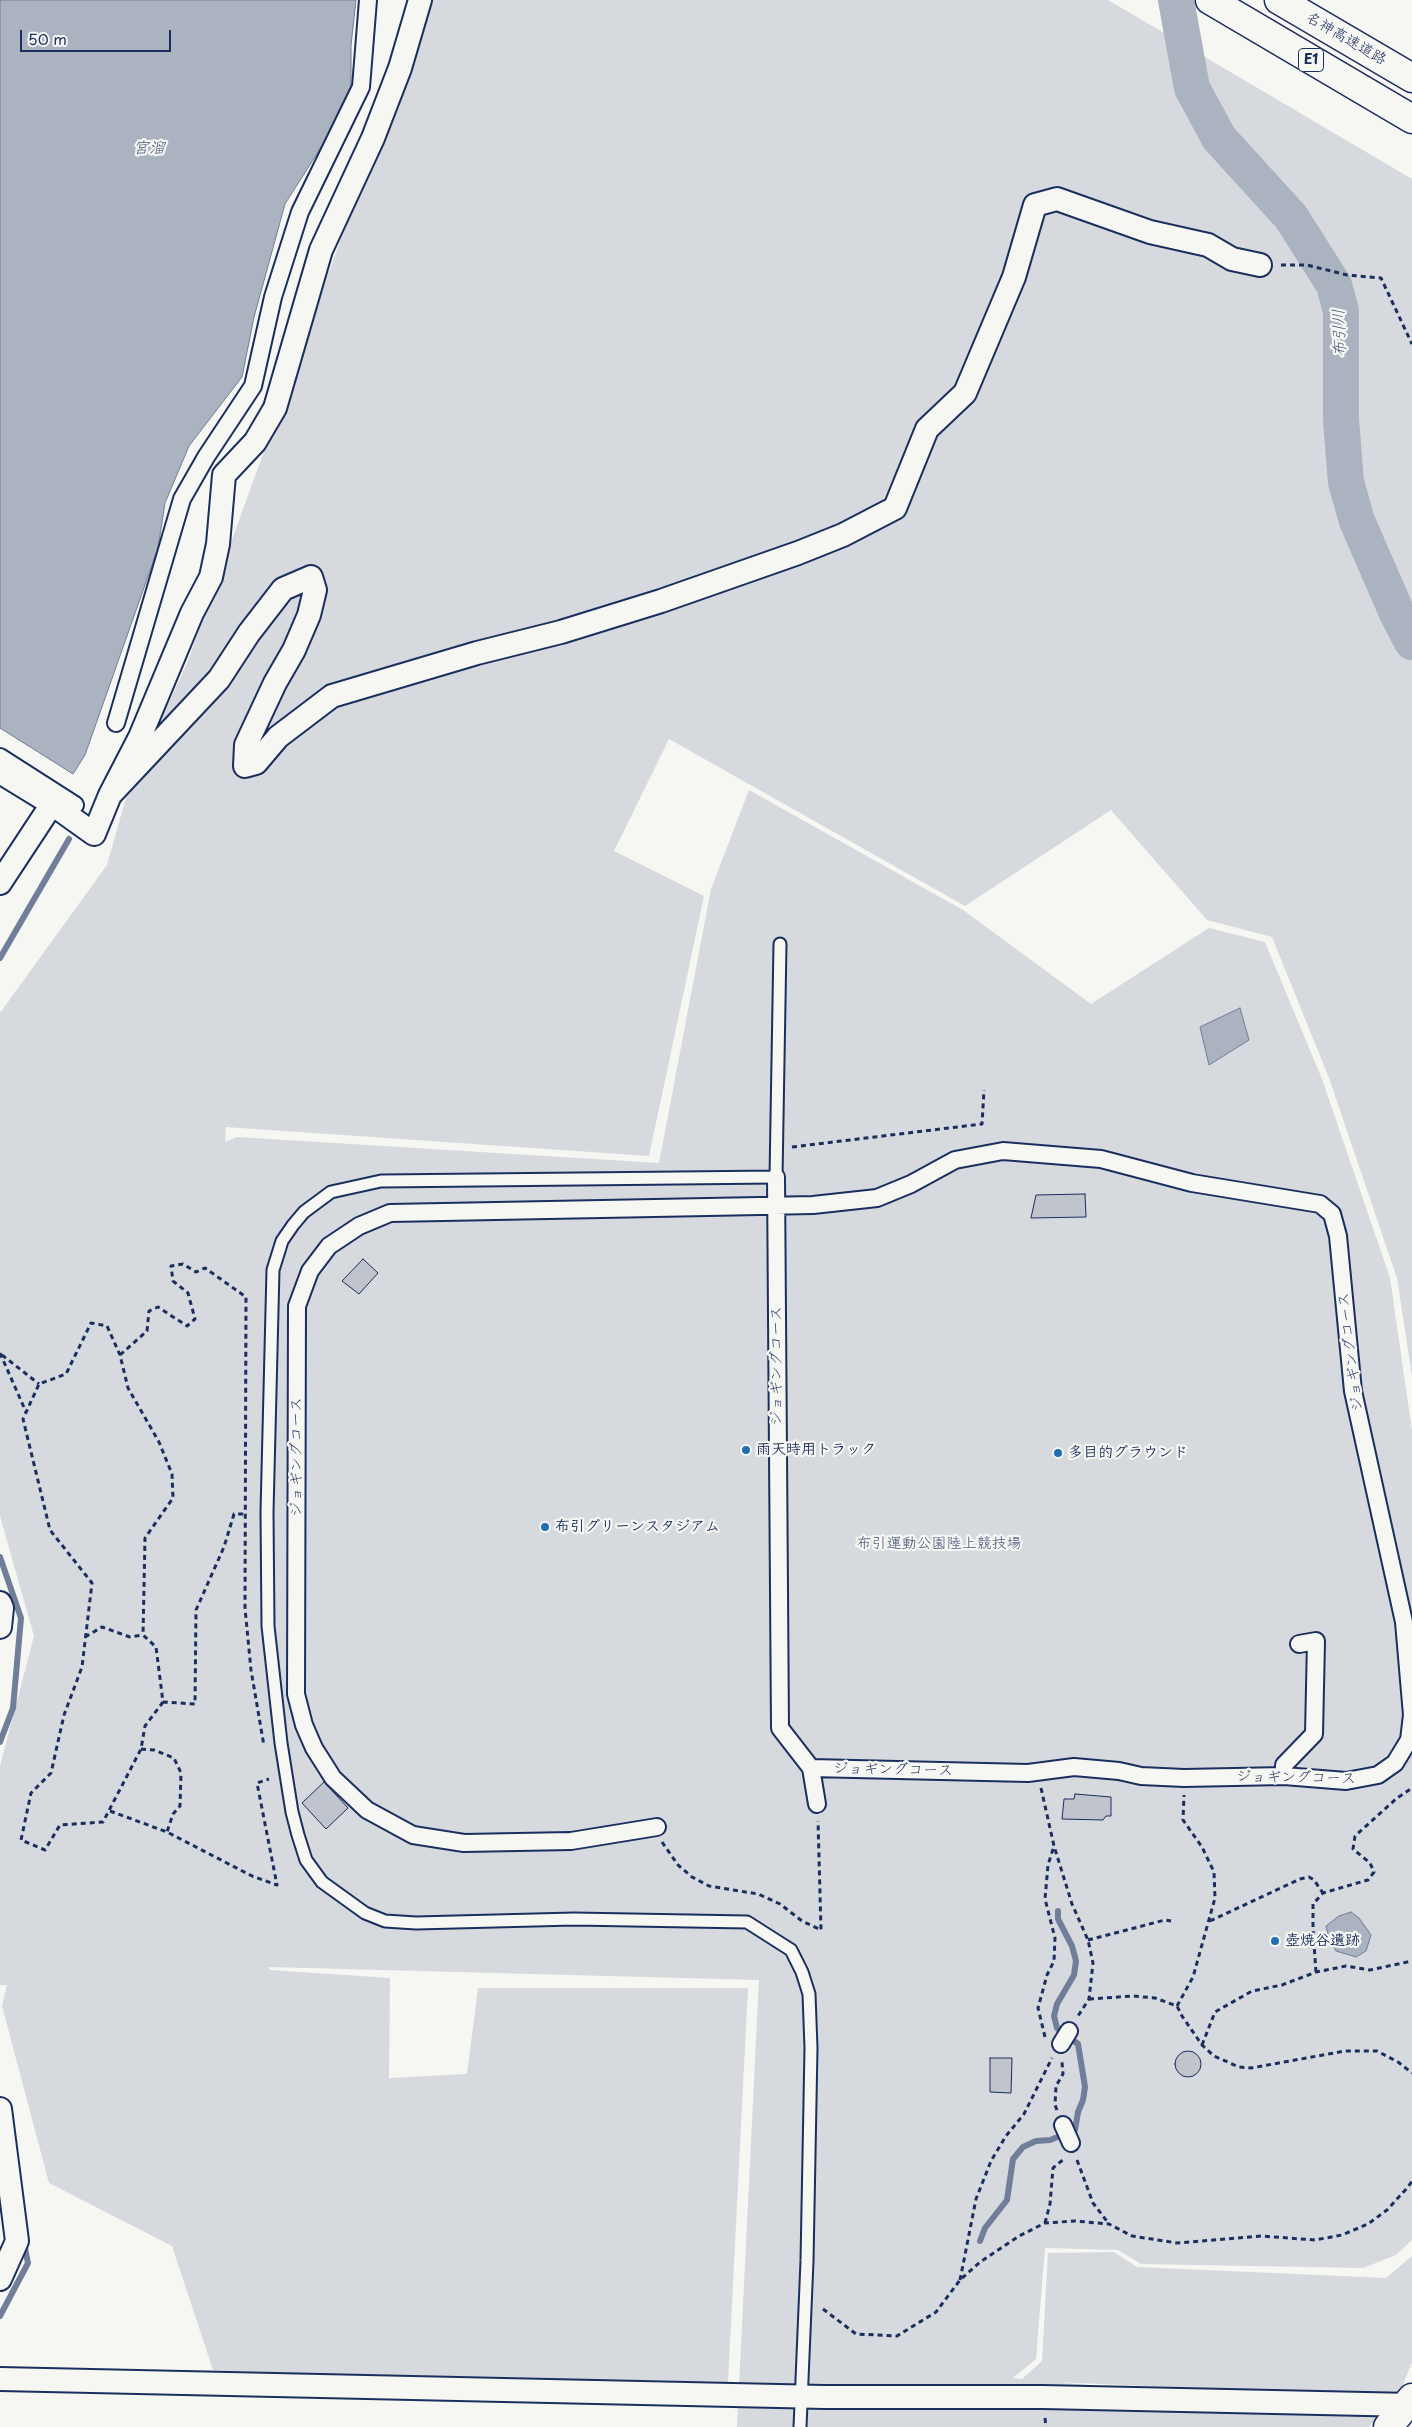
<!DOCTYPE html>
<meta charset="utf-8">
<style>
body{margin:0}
#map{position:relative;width:1412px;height:2427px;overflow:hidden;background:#f6f6f2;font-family:"Playpen Sans",sans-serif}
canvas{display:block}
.scale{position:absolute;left:20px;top:30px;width:151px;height:22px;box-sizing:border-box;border:2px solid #1b2f5e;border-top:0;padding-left:6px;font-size:15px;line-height:18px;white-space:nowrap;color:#1b2f5e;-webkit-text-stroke:4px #f6f6f2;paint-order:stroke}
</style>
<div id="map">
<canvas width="1412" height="2427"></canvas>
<div class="scale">50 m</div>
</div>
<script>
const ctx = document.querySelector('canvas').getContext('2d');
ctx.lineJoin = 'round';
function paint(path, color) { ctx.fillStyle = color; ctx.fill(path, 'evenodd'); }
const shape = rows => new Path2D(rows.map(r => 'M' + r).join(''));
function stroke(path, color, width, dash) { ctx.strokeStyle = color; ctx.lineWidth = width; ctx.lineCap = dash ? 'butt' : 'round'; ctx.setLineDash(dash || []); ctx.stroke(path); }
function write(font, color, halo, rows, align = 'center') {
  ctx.font = font + ' "Playpen Sans","Klee One",sans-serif'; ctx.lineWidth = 4.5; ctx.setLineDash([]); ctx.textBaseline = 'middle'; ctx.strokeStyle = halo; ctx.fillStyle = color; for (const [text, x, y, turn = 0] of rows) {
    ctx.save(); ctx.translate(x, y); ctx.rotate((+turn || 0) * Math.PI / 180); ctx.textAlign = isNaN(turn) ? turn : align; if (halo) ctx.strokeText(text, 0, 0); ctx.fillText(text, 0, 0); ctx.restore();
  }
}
paint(shape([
 [431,0,1108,0,1412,179,1412,1376,1397,1278,1329,1078,1272,937,1207,920,1111,810,965,906,669,739,614,851,704,896,649,1156,226,1127,225,1142,237,1137,659,1163,711,889,749,790,963,910,1091,1004,1209,928,1265,942,1322,1079,1390,1278,1412,1431,1412,2240,1396,2255,1363,2268,1141,2264,1118,2250,1045,2248,1036,2359,1013,2378,1022,2379,1042,2361,1048,2253,1114,2252,1137,2267,1386,2278,1412,2256,1412,2362,1398,2397,1056,2382,1380,2412,1369,2427,737,2427,759,1980,269,1967,270,1970,390,1978,389,2078,467,2074,478,1988,748,1988,728,2382,299,2374,213,2370,172,2246,49,2183,2,2006,7,1985,0,1985,0,1766,34,1636,0,1516,0,1013,107,865,127,794,188,661,338,247]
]), '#d6d9dd');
const water = shape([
 [0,0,356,0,351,45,351,91,332,130,285,204,254,317,242,377,189,446,165,503,158,548,85,755,73,774,0,728,0,0],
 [1240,1008,1249,1040,1209,1065,1200,1027,1240,1008],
 [1351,1912,1359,1918,1371,1935,1366,1951,1356,1957,1336,1951,1329,1939,1326,1926,1339,1916,1351,1912]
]);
paint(water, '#abb2c0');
stroke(water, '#717e99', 1);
stroke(shape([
 [0,958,69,839],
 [0,1557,21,1618,13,1708,0,1742],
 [980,2241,985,2228,1007,2200,1013,2159,1023,2147,1036,2141,1050,2140,1075,2130,1078,2112,1083,2100,1085,2087,1078,2044,1057,2028,1054,2016,1057,2004,1074,1975,1076,1961,1072,1946,1058,1919,1058,1911],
 [0,2316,28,2263,24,2243]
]), '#717e99', 6);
stroke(shape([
 [1176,0,1192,88,1219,138,1291,217,1334,285,1341,311,1341,420,1346,482,1357,521,1397,613,1412,642]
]), '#abb2c0', 36);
const building = shape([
 [1085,1194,1086,1217,1031,1218,1036,1195,1085,1194],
 [363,1259,378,1273,359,1294,342,1281,363,1259],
 [324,1782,348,1808,326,1829,302,1803,324,1782],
 [1075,1794,1111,1797,1111,1816,1106,1816,1103,1820,1062,1819,1064,1799,1074,1799,1075,1794],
 '1175 2064a13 13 0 1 1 26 0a13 13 0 1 1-26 0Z',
 [990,2058,1012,2058,1011,2093,990,2092,990,2058]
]);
paint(building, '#c0c4cd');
stroke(building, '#1b2f5e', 1);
const service = shape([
 [780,944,776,1177,381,1181,331,1192,304,1212,293,1225,282,1241,273,1270,267,1512,268,1626,281,1743,292,1812,298,1835,306,1860,322,1882,365,1913,385,1921,416,1923,574,1919,747,1922,791,1950,802,1972,809,1994,811,2048,807,2261,800,2427]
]);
const pedestrian = shape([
 [116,723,182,499,206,457,253,386,273,297,300,212,361,87,368,0],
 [0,757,75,805],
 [776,1177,780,1728,811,1768,817,1804],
 [1284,1776,1284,1765,1314,1734,1316,1641,1299,1644],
 [657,1827,571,1841,464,1843,413,1835,367,1810,333,1778,314,1748,304,1725,296,1694,297,1306,310,1271,329,1246,359,1226,390,1213,813,1205,877,1198,911,1184,955,1160,1003,1151,1101,1159,1192,1183,1320,1204,1332,1214,1338,1236,1353,1391,1404,1622,1412,1715,1409,1740,1395,1763,1378,1775,1346,1781,1284,1776,1184,1778,1141,1776,1119,1771,1074,1767,1028,1773,811,1768],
 [1061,2044,1069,2031],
 [1063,2125,1071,2143]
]);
const minor = shape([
 [0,772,52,804,94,834,110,795,140,737,192,613,211,577,218,544,224,475,255,442,275,408,321,250,373,138,400,68,420,0],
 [110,795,219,679,249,633,283,589,311,577,315,590,309,615,294,650,275,683,246,745,245,766,256,763,278,737,332,696,477,653,561,632,661,601,798,553,843,535,895,508,927,429,965,393,1014,277,1035,205,1057,199,1150,232,1208,245,1232,259,1260,265],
 [0,883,52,804],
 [0,1603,2,1608,0,1627],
 [0,2109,17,2241,0,2279],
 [0,2379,824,2397,1043,2397,1412,2405]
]);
const primary = shape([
 [1388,2427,1412,2398]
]);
const motorway = shape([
 [1210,0,1412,119],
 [1279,0,1412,78]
]);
stroke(service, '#1b2f5e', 15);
stroke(pedestrian, '#1b2f5e', 20);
stroke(minor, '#1b2f5e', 26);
stroke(primary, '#1b2f5e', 31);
stroke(motorway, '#1b2f5e', 31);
stroke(shape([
 [1281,265,1307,265,1347,275,1381,278,1412,344],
 [792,1147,982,1124,984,1090],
 [0,1353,26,1412],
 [2,1355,39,1384],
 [120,1355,147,1331,149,1311,158,1307,187,1326,195,1319,188,1293,173,1281,171,1266,183,1264,196,1272,205,1268,246,1297,245,1608,251,1670,264,1746],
 [85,1637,102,1627,130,1637,143,1635],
 [163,1702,145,1726,141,1749,103,1822,60,1825,45,1850,21,1840,31,1793,51,1773,64,1715,82,1667,92,1583,50,1530,23,1419,39,1384,66,1374,91,1323,107,1326,120,1355,128,1388,159,1442,172,1474,173,1498,145,1538,143,1635,156,1647,163,1702,195,1704,196,1610,224,1547,234,1514,245,1514],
 [141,1749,154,1750,174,1758,181,1773,180,1806,173,1814,167,1832],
 [1041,1788,1054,1846,1072,1904,1088,1940,1093,1963,1089,1999,1078,2016],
 [110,1811,167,1832,252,1876,277,1885,257,1783,269,1779],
 [662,1842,678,1865,692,1877,709,1886,758,1894,780,1904,802,1921,821,1930,818,1821],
 [1210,1921,1300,1879,1309,1877,1314,1880,1323,1893],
 [1088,1940,1165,1920,1171,1921],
 [1316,1972,1313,1930,1313,1904,1323,1893,1368,1880,1374,1872,1370,1863,1353,1849,1355,1836,1397,1798,1412,1788],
 [1089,1999,1133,1996,1155,1998,1177,2006,1182,2016,1202,2045,1214,2056,1239,2067,1251,2068,1345,2051,1377,2051,1398,2062,1412,2073],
 [1177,2006,1193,1977,1215,1898,1214,1872,1202,1847,1183,1820,1184,1795],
 [1045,2037,1038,2008,1047,1975,1054,1961,1055,1938,1045,1899,1048,1865,1054,1846],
 [1202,2045,1215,2012,1252,1991,1282,1985,1316,1972,1346,1966,1370,1970,1412,1961],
 [1057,2110,1055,2105,1056,2086,1063,2074,1062,2062],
 [1077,2160,1093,2203,1109,2224],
 [1045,2223,1050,2204,1053,2168,1064,2159],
 [960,2280,976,2199,991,2161,1006,2136,1024,2114,1052,2058],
 [823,2309,856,2334,897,2336,936,2312,960,2280,980,2262,1019,2236,1045,2223,1075,2221,1109,2224,1132,2236,1177,2243,1261,2236,1315,2240,1342,2235,1368,2224,1387,2210,1408,2187,1412,2181],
 [1045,2418,1046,2427]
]), '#1b2f5e', 3, [5, 4]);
stroke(service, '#f6f6f2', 11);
stroke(pedestrian, '#f6f6f2', 16);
stroke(minor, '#f6f6f2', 22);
stroke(primary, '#f6f6f2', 28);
stroke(motorway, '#f6f6f2', 28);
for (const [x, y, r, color] of [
 [746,1450,5,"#1f6fb2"],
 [1058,1453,5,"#1f6fb2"],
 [545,1527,5,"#1f6fb2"],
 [1275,1941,5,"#1f6fb2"]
]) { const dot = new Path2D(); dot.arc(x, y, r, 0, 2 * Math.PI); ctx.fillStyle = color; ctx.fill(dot); stroke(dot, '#f6f6f2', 2); }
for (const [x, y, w] of [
 [1311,60,25]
]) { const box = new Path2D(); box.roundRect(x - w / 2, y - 11.5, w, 23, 4); ctx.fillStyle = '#f6f6f2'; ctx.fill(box); stroke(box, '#1b2f5e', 1); }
write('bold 14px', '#1b2f5e', null, [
 ["E1",1311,60]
]);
write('15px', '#1b2f5e', '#f6f6f2', [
 ["名神高速道路",1346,39,30],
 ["ジョギングコース",1351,1352,-97],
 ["ジョギングコース",777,1366,-90],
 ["ジョギングコース",297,1457,-90],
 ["ジョギングコース",893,1770,1],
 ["ジョギングコース",1296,1778,1]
]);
write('bold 15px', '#1b2f5e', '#f6f6f2', [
 ["雨天時用トラック",756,1450],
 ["多目的グラウンド",1068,1453],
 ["布引グリーンスタジアム",555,1527],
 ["壺焼谷遺跡",1285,1941]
], 'left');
write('15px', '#405177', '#f6f6f2', [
 ["布引運動公園陸上競技場",939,1544]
]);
write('italic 16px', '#46567b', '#f6f6f2', [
 ["宮溜",149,149],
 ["布引川",1340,333,-92]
]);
</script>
